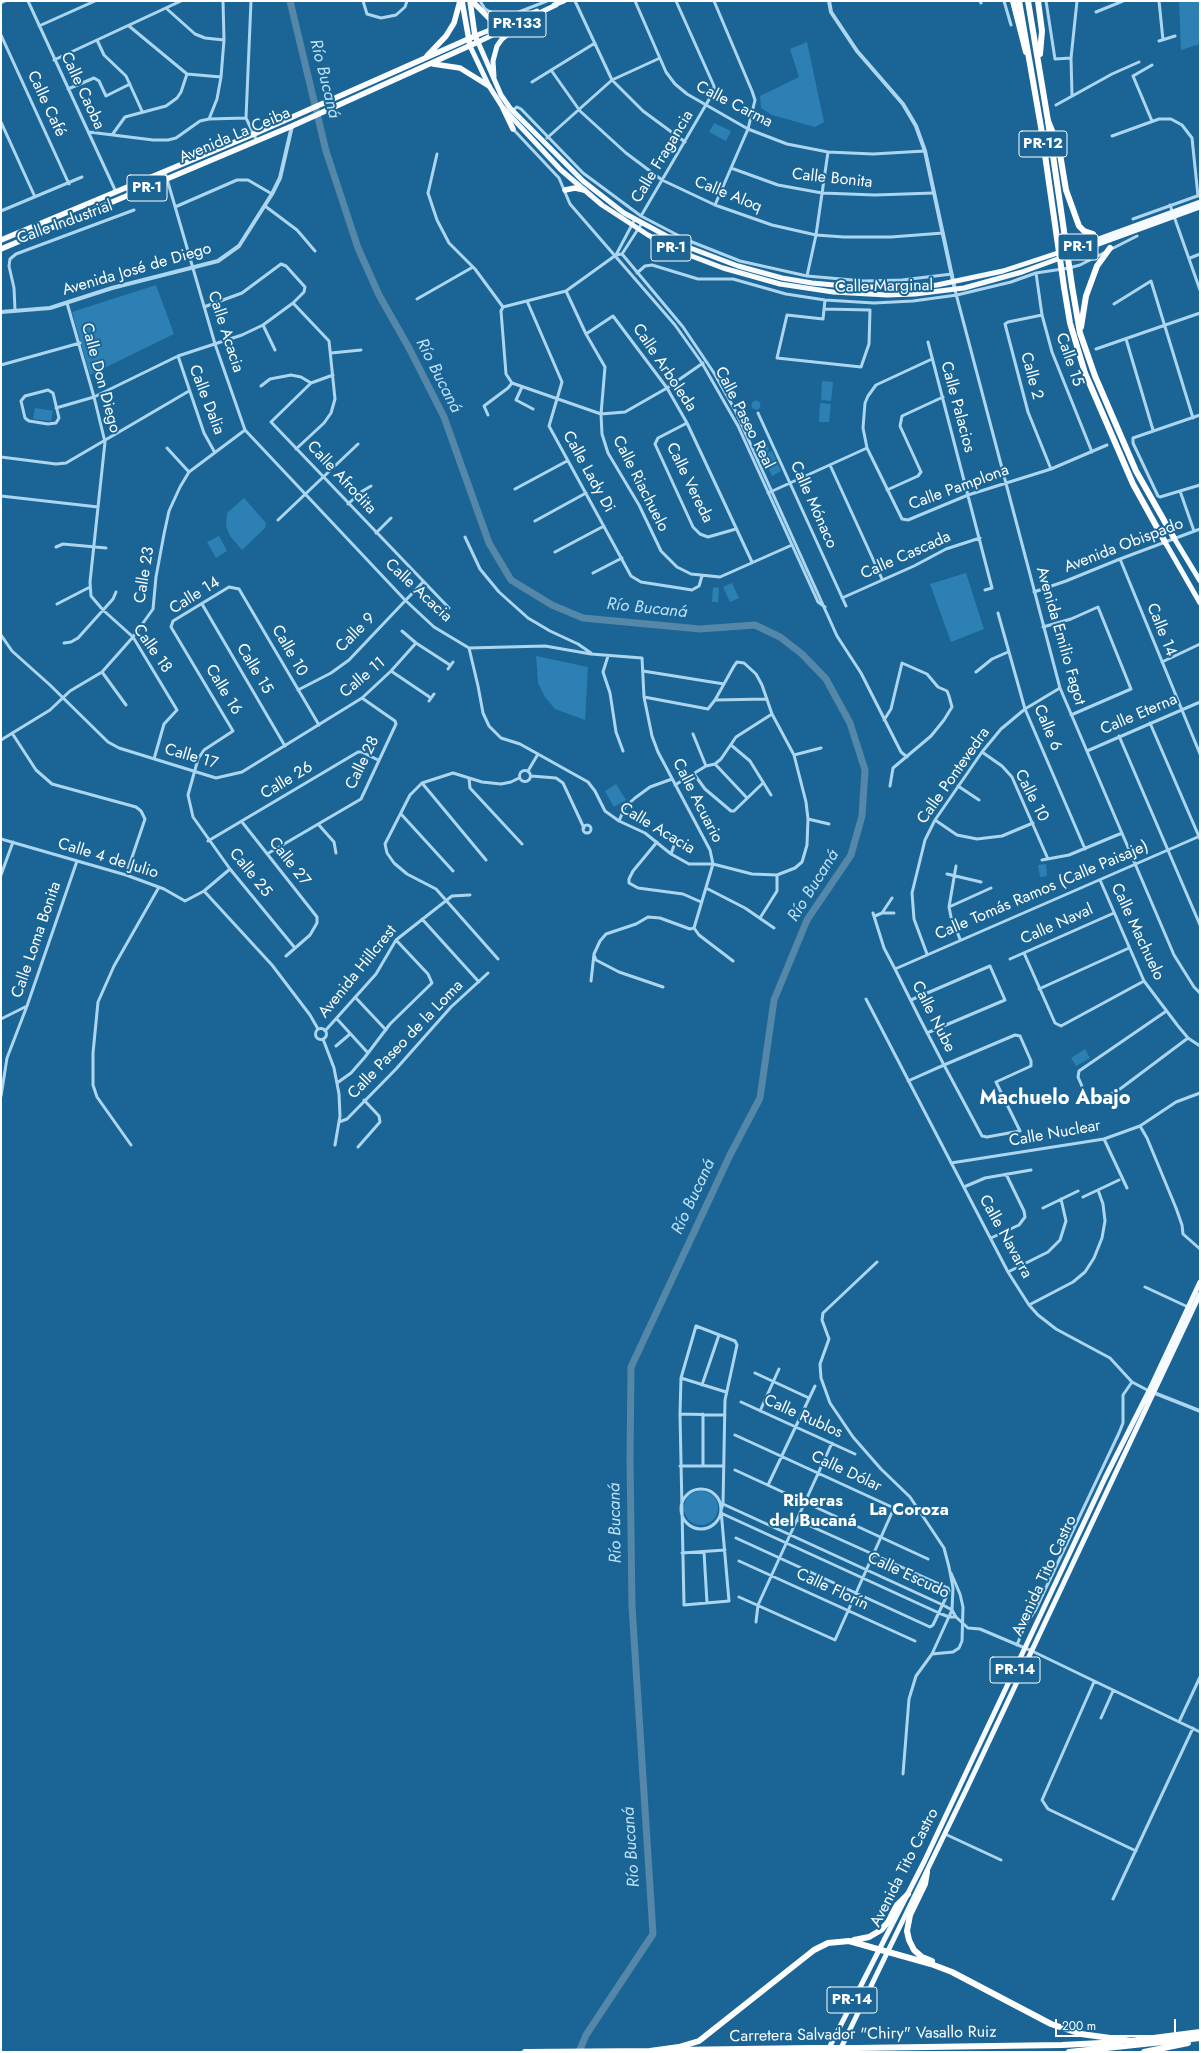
<!DOCTYPE html>
<meta charset="utf-8">
<style>
body{margin:0}
#map{position:relative;width:1201px;height:2053px;overflow:hidden;background:#1a6595;font-family:Jost,sans-serif}
canvas{display:block}
.frame{position:absolute;inset:0;border:2px solid #fff;pointer-events:none}
.scale{position:absolute;left:1055px;top:2019px;width:121px;height:18px;box-sizing:border-box;border:2px solid #fff;border-top:0;padding-left:5px;font-size:12px;line-height:14px;white-space:nowrap;color:#fff;-webkit-text-stroke:3px #1a6595;paint-order:stroke}
</style>
<div id="map">
<canvas width="1201" height="2053"></canvas>
<div class="frame"></div>
<div class="scale">200 m</div>
</div>
<script>
const ctx = document.querySelector('canvas').getContext('2d');
ctx.lineJoin = 'round';
function paint(path, color) { ctx.fillStyle = color; ctx.fill(path, 'evenodd'); }
const shape = rows => new Path2D(rows.map(r => 'M' + r).join(''));
function stroke(path, color, width, dash) { ctx.strokeStyle = color; ctx.lineWidth = width; ctx.lineCap = dash ? 'butt' : 'round'; ctx.setLineDash(dash || []); ctx.stroke(path); }
function write(font, color, halo, rows, align = 'center') {
  ctx.font = font + ' Jost,sans-serif'; ctx.lineWidth = 4; ctx.setLineDash([]); ctx.textBaseline = 'middle'; ctx.strokeStyle = halo; ctx.fillStyle = color; for (const [text, x, y, turn = 0] of rows) {
    ctx.save(); ctx.translate(x, y); ctx.rotate((+turn || 0) * Math.PI / 180); ctx.textAlign = isNaN(turn) ? turn : align; if (halo) ctx.strokeText(text, 0, 0); ctx.fillText(text, 0, 0); ctx.restore();
  }
}
paint(shape([
 [1179,1,1200,1,1200,44,1181,50],
 [807,42,824,122,815,127,772,115,761,108,760,96,799,77,790,49],
 [714,123,731,131,726,141,709,132],
 [156,285,174,334,90,375,72,312],
 [822,381,833,382,831,401,821,400],
 '751.5 405a4.5 4.5 0 1 1 9 0a4.5 4.5 0 1 1-9 0Z',
 [820,403,831,404,829,422,819,422],
 [35,408,53,411,51,421,33,419],
 '759.5 449a4.5 4.5 0 1 1 9 0a4.5 4.5 0 1 1-9 0Z',
 [772,451,781,471,772,476,762,455],
 [244,498,266,523,265,528,242,550,230,536,226,526,227,513],
 [219,536,227,551,216,558,207,542],
 [966,573,984,629,951,642,930,584],
 [732,583,739,598,730,602,723,587],
 [713,587,719,588,718,602,712,602],
 [536,656,588,667,585,720,555,709,545,697,538,683],
 [616,784,626,800,614,807,605,791],
 [1046,864,1047,876,1040,877,1038,865],
 [1085,1049,1090,1058,1076,1066,1071,1058],
 '684 1508a17 17 0 1 1 34 0a17 17 0 1 1-34 0Z'
]), '#2d80b3');
stroke(shape([
 [290,1,326,151,358,248,379,295,409,348,444,417,489,543,511,580,552,605,583,618,700,629,755,625,780,637,802,654,826,679,850,723,865,770,862,816,851,855,807,920,774,1000,760,1098,730,1155,631,1367,630,1459,632,1606,653,1934,586,2035,579,2052]
]), '#5487a8', 7);
stroke(shape([
 [28,1,116,192],
 [251,1,246,118,257,141],
 [363,1,367,14,381,18,396,15,405,7,407,1],
 [480,1,485,9,498,16,504,16,511,15,547,1],
 [575,1,612,80,643,111,685,142],
 [635,1,666,72,675,84,687,94,748,129,787,144,828,152,873,154,925,151],
 [714,1,752,91,755,100,748,129,715,205],
 [980,1,981,3],
 [1004,1,1011,25],
 [1046,1,1055,59,1071,58],
 [1159,1,1163,40],
 [1,3,5,1],
 [167,9,195,34,205,38,224,40],
 [1096,12,1123,1],
 [39,26,95,1],
 [129,26,187,74,221,77],
 [1,35,69,184],
 [97,40,104,55,126,76,142,111],
 [1159,41,1175,36],
 [54,60,181,1],
 [1152,65,1133,76,1152,121],
 [551,70,580,111,626,153,662,180,715,205,772,225,816,235,844,237,891,237,943,233],
 [532,82,595,43],
 [68,89,94,78,99,81,106,96,130,84],
 [1072,95,1071,58,1077,1],
 [1056,105,1112,74,1139,62],
 [513,110,517,107,521,109,583,173,641,216,687,240,740,261,807,276,864,281,902,280,952,274],
 [209,119,217,99,221,77,224,40,223,1],
 [1,122,35,197],
 [513,129,559,178,570,204,675,325,702,363,738,426,818,602,825,607],
 [89,132,153,140,168,140,176,138,200,121,209,119,246,118],
 [112,135,125,117,166,106,177,98,181,92,187,74],
 [1112,136,1159,119,1171,119,1182,125,1192,138,1198,196],
 [547,138,612,80,660,58],
 [437,154,428,193,437,220,449,243,475,269,503,307],
 [731,168,778,185,822,193,875,195,934,193],
 [165,172,215,344,245,430,405,600,434,627,469,648,478,686,483,713,489,726,501,738,520,744,588,782,595,791,605,811,619,821,645,833,671,854,689,864,713,864,752,874,777,875,795,868,802,862,807,845,808,819,806,802,794,755,772,714,762,685,756,674,744,663,737,662,734,666,715,700,708,709,644,697],
 [1170,205,1200,290],
 [265,206,297,230,315,251],
 [175,207,237,180,248,180,272,194],
 [1,211,82,177],
 [641,216,714,91,714,86,676,1],
 [1133,219,1200,195],
 [622,254,683,327,714,373,735,410,837,636,861,673,901,752,907,757],
 [616,255,635,219],
 [1190,258,1200,254],
 [637,273,645,266,652,265,698,279,733,279,786,294,825,300,874,303,913,301,957,295,1011,282,1036,273,1069,268,1080,265,1137,236],
 [1036,273,1042,315,1052,352,1092,452],
 [807,276,816,235,828,152],
 [955,290,1060,688,1174,955,1194,987,1200,993],
 [566,291,586,334,605,367,601,414,602,434,608,453,639,505,661,551,677,567,691,574,720,577,792,545],
 [417,299,473,267],
 [527,301,562,382,549,426,631,576,641,582,692,590,699,586,702,576],
 [67,303,94,397,105,442,90,582,91,596,103,610,133,637,177,710,164,724,154,759],
 [293,303,329,341,335,399,331,413,324,423,296,449],
 [1114,304,1151,281,1193,418],
 [503,307,501,311,506,374,512,383,601,414,625,412,667,388,703,363],
 [503,307,566,291,616,255,622,254,642,223],
 [824,309,870,310,869,344,861,367,777,358,787,315,823,319,825,300],
 [15,310,14,288,9,266,10,259,16,254,134,210],
 [1042,315,1008,322,1005,324,1028,412,1051,469],
 [263,325,275,350],
 [586,334,613,316,667,388,687,423,752,562],
 [1126,339,1153,430],
 [928,342,992,588,985,590],
 [1096,349,1200,313],
 [331,353,361,350],
 [178,356,204,433,214,451],
 [932,359,876,385,868,396,865,403,863,428,867,448,902,519,908,520,968,495,1051,469,1107,445],
 [1,365,80,343],
 [333,375,311,383,271,422,449,608],
 [261,386,270,379,291,375,301,377,311,383],
 [522,387,516,400,533,409],
 [48,390,53,393,59,418,56,423,48,424,29,421,25,418,21,401,25,396,48,390],
 [56,408,94,397,178,356,242,335,263,325,293,303,304,292,305,287,286,266,281,264,242,293,204,307],
 [758,413,846,606],
 [488,415,484,406,508,388,512,383],
 [1200,415,1133,438,1133,443,1158,496,1160,497,1200,485],
 [687,423,658,438,655,444,693,527,700,534,708,537,736,529],
 [167,448,189,472],
 [1,457,56,464,66,463,189,391],
 [830,465,882,579],
 [515,489,567,461],
 [887,490,918,476,921,472,900,426,902,416,943,397],
 [1180,491,1194,531],
 [768,493,867,448],
 [1,496,98,507],
 [348,504,361,492,371,486],
 [278,520,358,444],
 [535,521,586,493],
 [376,533,391,518],
 [465,537,480,569,499,592,528,618,550,631,578,644,591,653],
 [56,547,63,544,106,548],
 [555,552,604,526],
 [1120,559,1200,754],
 [593,573,622,558],
 [1034,592,1066,581,1120,559,1200,529],
 [842,598,914,566,946,549,980,538],
 [57,604,90,587],
 [202,604,285,746],
 [998,613,1025,709,1085,849],
 [1043,627,1071,619,1098,607,1131,689,1071,715],
 [402,631,416,643,450,665],
 [1,635,12,651,50,685,108,742,119,748,216,778,242,772,362,698,391,671,416,643],
 [64,643,71,642,78,638,113,599,116,592],
 [469,648,545,646,591,654,642,658,644,697,652,736,658,752,710,850,713,864,694,928,699,935,733,961],
 [608,656,603,672,610,693,616,732,623,751],
 [1162,662,1200,644],
 [448,669,453,662],
 [391,671,431,698],
 [643,671,724,684],
 [102,672,126,705],
 [976,672,992,659,1008,652],
 [298,690,331,673,349,660,423,582],
 [715,700,767,699],
 [429,701,434,694],
 [884,720,891,709,902,663,927,674,938,687,947,691,949,696,952,707,944,720,931,736,893,768,890,786],
 [1150,723,1200,839],
 [12,733,36,770,52,784,136,807,141,811,145,819,126,875],
 [693,734,706,766],
 [1119,736,1200,925],
 [1,740,50,710,70,691,102,672,133,637,153,609,156,577,164,534,169,511,180,487,189,472,245,430],
 [731,745,750,761,771,795],
 [1087,751,1200,702],
 [982,752,1002,766,1012,777,1048,859],
 [794,755,821,748],
 [715,764,747,798],
 '519.5 776a5.5 5.5 0 1 1 11 0a5.5 5.5 0 1 1-11 0Z',
 [528,771,538,754],
 [694,774,705,789,731,811,734,811,763,783],
 [531,776,556,778,563,783,584,828],
 [469,778,470,788,522,844],
 [422,783,486,860],
 [675,785,706,766,715,764,721,759,736,737,772,714],
 [958,786,979,800],
 [401,814,453,871],
 [808,819,829,824],
 [935,820,957,835,977,839,1002,836,1033,823],
 [619,821,625,807,635,798,650,787,672,779],
 [242,822,317,917,317,923,310,935,286,956],
 [318,824,334,842,336,853],
 '583 829a4 4 0 1 1 8 0a4 4 0 1 1-8 0Z',
 [1,839,126,875,164,889,185,901,204,891,230,869],
 [208,841,358,752,362,752,378,760],
 [657,842,633,871,629,879,629,883,638,888,683,894,701,902],
 [267,854,361,799,396,724,395,721,362,698],
 [671,854,677,837],
 [1042,860,1069,855,1122,833],
 [956,866,949,907,951,917,960,939],
 [947,874,981,882],
 [1,875,13,842],
 [1100,880,1144,981,1178,1026,1188,1038,1200,1046],
 [706,888,745,908,774,928],
 [204,891,272,965,310,1015,318,1029],
 [949,907,991,888],
 [873,913,884,948,895,969,920,1019,944,1065,982,1136,987,1137,1020,1131,996,1082,1031,1066,1031,1061,1020,1036,1015,1035,944,1065,908,1081],
 [882,913,894,913],
 [875,916,882,913,892,898],
 [760,918,777,891,777,875],
 [422,919,479,982],
 [295,948,230,869,193,817,188,795,198,759,204,750,233,731,171,627,173,621,229,587,239,589,319,725],
 [1024,953,1055,1023,1061,1026,1144,981],
 [927,954,914,919,912,893,925,840,935,820,982,752,1001,729,1025,709,1060,688],
 [594,955,596,960,619,972,663,987],
 [498,959,436,889,407,874,394,863,387,853,385,844,410,795,422,783,453,773,482,782,501,784,511,782,519,778],
 [1010,959,1114,913],
 [895,969,1200,836],
 [591,981,594,954,600,941,606,934,636,924,648,917,660,918,690,929,694,928],
 [1039,989,1129,948],
 [355,997,386,1030],
 [866,999,1008,1272,1029,1305,1038,1315,1056,1329,1110,1358,1132,1382,1149,1391],
 [911,1000,990,966,1005,1000,927,1033],
 [1165,1012,1079,1071,1078,1077,1088,1100,1096,1102,1120,1089,1188,1038],
 [1,1019,27,1006],
 [337,1019,368,1053],
 '315.5 1034a5.5 5.5 0 1 1 11 0a5.5 5.5 0 1 1-11 0Z',
 [325,1031,376,974,396,940,452,896,470,895],
 [323,1039,334,1068,339,1094,340,1116,335,1145],
 [336,1046,350,1034],
 [337,1083,351,1073,365,1057,390,1024,432,983,428,974,396,940],
 [1,1096,7,1058,27,1006,77,861],
 [339,1122,347,1119,396,1069,451,1007,488,973],
 [1140,1126,1147,1138,1176,1208,1182,1225,1183,1234,1200,1249],
 [1104,1139,1127,1188],
 [131,1145,97,1097,93,1085,93,1053,98,1002,114,966,159,887],
 [358,1147,380,1122,379,1116,364,1100],
 [951,1163,1104,1139,1140,1126,1176,1102,1200,1093],
 [964,1187,985,1178,1031,1170],
 [1083,1197,1119,1180],
 [1043,1208,1078,1191],
 [991,1238,1019,1225,1025,1217,1024,1211,1006,1174],
 [877,1262,823,1313,822,1320,829,1339,820,1364,821,1378,830,1403,853,1437,881,1469,910,1497,944,1548,949,1567,953,1588,952,1610,932,1654,916,1676,909,1699,903,1774],
 [1008,1272,1048,1252,1060,1240,1066,1221,1061,1199],
 [1145,1287,1188,1307],
 [1029,1305,1073,1282,1085,1272,1094,1258,1102,1238,1105,1221,1103,1204,1098,1190],
 [696,1326,735,1341,737,1345,725,1400,723,1504,721,1510,729,1601,684,1605,680,1414,681,1378,696,1326],
 [755,1373,809,1398],
 [681,1378,726,1392],
 [702,1385,719,1335],
 [741,1402,855,1454],
 [760,1411,779,1369],
 [680,1414,725,1415],
 [735,1435,894,1508,835,1640,739,1597],
 [680,1466,724,1466],
 [703,1466,703,1414],
 [735,1470,928,1559],
 [768,1485,815,1386],
 '681 1509a20 20 0 1 1 40 0a20 20 0 1 1-40 0Z',
 [723,1504,943,1605,952,1610,956,1617,968,1628,980,1629,1032,1651,1200,1732],
 [723,1514,939,1613,949,1617,956,1617],
 [736,1538,930,1627,933,1625,949,1591,948,1588,797,1520],
 [704,1552,707,1603],
 [682,1553,725,1550],
 [739,1561,915,1641],
 [756,1622,758,1605,832,1443],
 [1017,1645,1025,1625,1035,1611,1119,1433,1123,1423,1123,1395,1132,1382],
 [932,1654,953,1652,959,1648,962,1641,963,1607,960,1594,951,1573],
 [1094,1682,1042,1800,1048,1809,1136,1851],
 [1101,1718,1113,1691],
 [1179,1722,1200,1677],
 [945,1834,1001,1860],
 [1113,1899,1193,1728]
]), '#acd6f0', 3);
stroke(shape([
 [829,1,831,12,857,51,903,104,916,126,925,151,955,290],
 [1,312,50,308,112,288,218,261,239,246,272,194,280,178,292,126],
 [1152,1392,1200,1411]
]), '#acd6f0', 4);
stroke(shape([
 [554,5,564,1],
 [556,5,478,42,501,95,510,108,583,181,624,213,685,246,738,266,782,278,812,283,856,287,916,287,937,285,1003,271,1079,246,1200,202],
 [475,36,537,11],
 [470,46,489,86,503,108,561,170,602,205,648,235,673,249,723,268,780,284,833,292,887,295,915,294,964,288,1022,272,1200,207],
 [494,77,493,61,497,46,502,39,521,24],
 [1174,538,1200,581],
 [1165,542,1200,603],
 [827,2052,924,1862,1105,1478,1149,1391,1200,1282],
 [839,2052,967,1788,1200,1294]
]), '#f5faff', 5);
stroke(shape([
 [462,1,470,46],
 [472,1,490,19,498,21,522,18],
 [427,56,446,36,454,23,460,1],
 [433,64,460,68,489,86],
 [503,108,513,129],
 [565,190,575,188,584,190],
 [1,240,254,134,475,36],
 [1,249,292,126,478,42,475,36,470,1]
]), '#fafcff', 5.5);
stroke(shape([
 [1013,1,1026,52],
 [1028,1,1048,121,1059,148,1066,190,1079,226,1084,231,1093,234],
 [1038,1,1042,31,1040,54],
 [1072,286,1080,333,1095,376,1136,471,1174,538],
 [1064,287,1070,323,1085,373,1133,484,1165,542],
 [1081,327,1086,296,1097,266,1110,248],
 [927,1872,925,1884,910,1915,907,1931,909,1940,914,1950,922,1957,932,1961],
 [854,1940,869,1937,881,1930,888,1922,897,1905,908,1894],
 [1130,2041,1200,2032],
 [857,2048,1062,2045,1121,2042],
 [675,2050,811,2048],
 [650,2051,679,2047,699,2041,814,1950,828,1943,849,1941,931,1964,952,1972,1051,2024,1081,2034,1132,2041],
 [525,2052,654,2051],
 [1069,2052,1200,2038],
 [1144,2052,1188,2043]
]), '#fff', 6);
stroke(shape([
 [1019,1,1041,127,1064,287],
 [1048,121,1072,286],
 [811,2048,857,2048]
]), '#fff', 6);
for (const [x, y, w] of [
 [517,24,58],
 [1043,144,48],
 [147,188,40],
 [1078,247,40],
 [671,248,40],
 [1015,1670,50],
 [852,2000,50]
]) { const box = new Path2D(); box.roundRect(x - w / 2, y - 13, w, 26, 3); ctx.fillStyle = '#1a6595'; ctx.fill(box); stroke(box, '#fff', 1); }
write('bold 15px', '#fff', null, [
 ["PR-133",517,24],
 ["PR-12",1043,144],
 ["PR-1",147,188],
 ["PR-1",1078,247],
 ["PR-1",671,248],
 ["PR-14",1015,1670],
 ["PR-14",852,2000]
]);
write('16px', '#fff', '#1a6595', [
 ["Calle Caoba",82,91,65],
 ["Calle Café",46,104,65],
 ["Calle Carma",734,105,27],
 ["Avenida La Ceiba",235,136,-23],
 ["Calle Fragancia",663,157,-59],
 ["Calle Bonita",832,179,6],
 ["Calle Aloq",728,195,22],
 ["Calle Industrial",65,223,-20],
 ["Avenida José de Diego",137,270,-16],
 ["Calle Marginal",884,287,-1],
 ["Calle Acacia",225,332,72],
 ["Calle 15",1069,360,71],
 ["Calle Arboleda",664,368,56],
 ["Calle 2",1031,376,75],
 ["Calle Don Diego",100,378,75],
 ["Calle Dalia",206,400,69],
 ["Calle Palacios",957,407,75],
 ["Calle Paseo Real",744,418,63],
 ["Calle Lady Di",588,472,61],
 ["Calle Afrodita",341,478,47],
 ["Calle Vereda",689,483,64],
 ["Calle Riachuelo",640,484,63],
 ["Calle Pamplona",959,488,-20],
 ["Calle Mónaco",813,505,66],
 ["Avenida Obispado",1124,546,-21],
 ["Calle Cascada",906,556,-24],
 ["Calle 23",145,575,-81],
 ["Calle Acacia",418,591,43],
 ["Calle 14",195,596,-32],
 ["Calle 14",1161,630,68],
 ["Calle 9",356,633,-45],
 ["Avenida Emilio Fagot",1060,636,74],
 ["Calle 18",152,649,55],
 ["Calle 10",289,651,60],
 ["Calle 15",254,669,59],
 ["Calle 11",363,678,-40],
 ["Calle 16",223,690,59],
 ["Calle Eterna",1139,715,-23],
 ["Calle 6",1047,728,67],
 ["Calle 17",191,757,16],
 ["Calle 28",363,763,-64],
 ["Calle Pontevedra",954,776,-55],
 ["Calle 26",287,781,-31],
 ["Calle 10",1031,796,63],
 ["Calle Acuario",697,801,63],
 ["Calle Acacia",657,829,31],
 ["Calle 4 de Julio",108,859,17],
 ["Calle 27",289,862,52],
 ["Calle 25",250,873,51],
 ["Calle Tomás Ramos (Calle Paisaje)",1042,891,-23],
 ["Calle Naval",1057,925,-24],
 ["Calle Machuelo",1137,932,65],
 ["Calle Loma Bonita",37,940,-71],
 ["Avenida Hillcrest",358,972,-51],
 ["Calle Nube",933,1017,63],
 ["Calle Paseo de la Loma",406,1040,-46],
 ["Calle Nuclear",1055,1134,-10],
 ["Calle Navarra",1005,1237,61],
 ["Calle Rublos",803,1417,24],
 ["Calle Dólar",846,1472,25],
 ["Calle Escudo",908,1576,25],
 ["Avenida Tito Castro",1045,1576,-65],
 ["Calle Florín",832,1590,25],
 ["Avenida Tito Castro",905,1868,-63],
 ["Carretera Salvador \"Chiry\" Vasallo Ruiz",863,2035,-1]
]);
write('italic 17px', '#bce1f7', '#1a6595', [
 ["Río Bucaná",324,79,76],
 ["Río Bucaná",438,376,63],
 ["Río Bucaná",647,609,6],
 ["Río Bucaná",814,886,-58],
 ["Río Bucaná",694,1197,-65],
 ["Río Bucaná",616,1523,-91],
 ["Río Bucaná",632,1847,-94]
]);
write('bold 17px', '#fff', '#1a6595', [
 ["Riberas",813,1502],
 ["del Bucaná",813,1522],
 ["La Coroza",909,1511]
]);
write('bold 20px', '#fff', '#1a6595', [
 ["Machuelo Abajo",1055,1099]
]);
</script>
